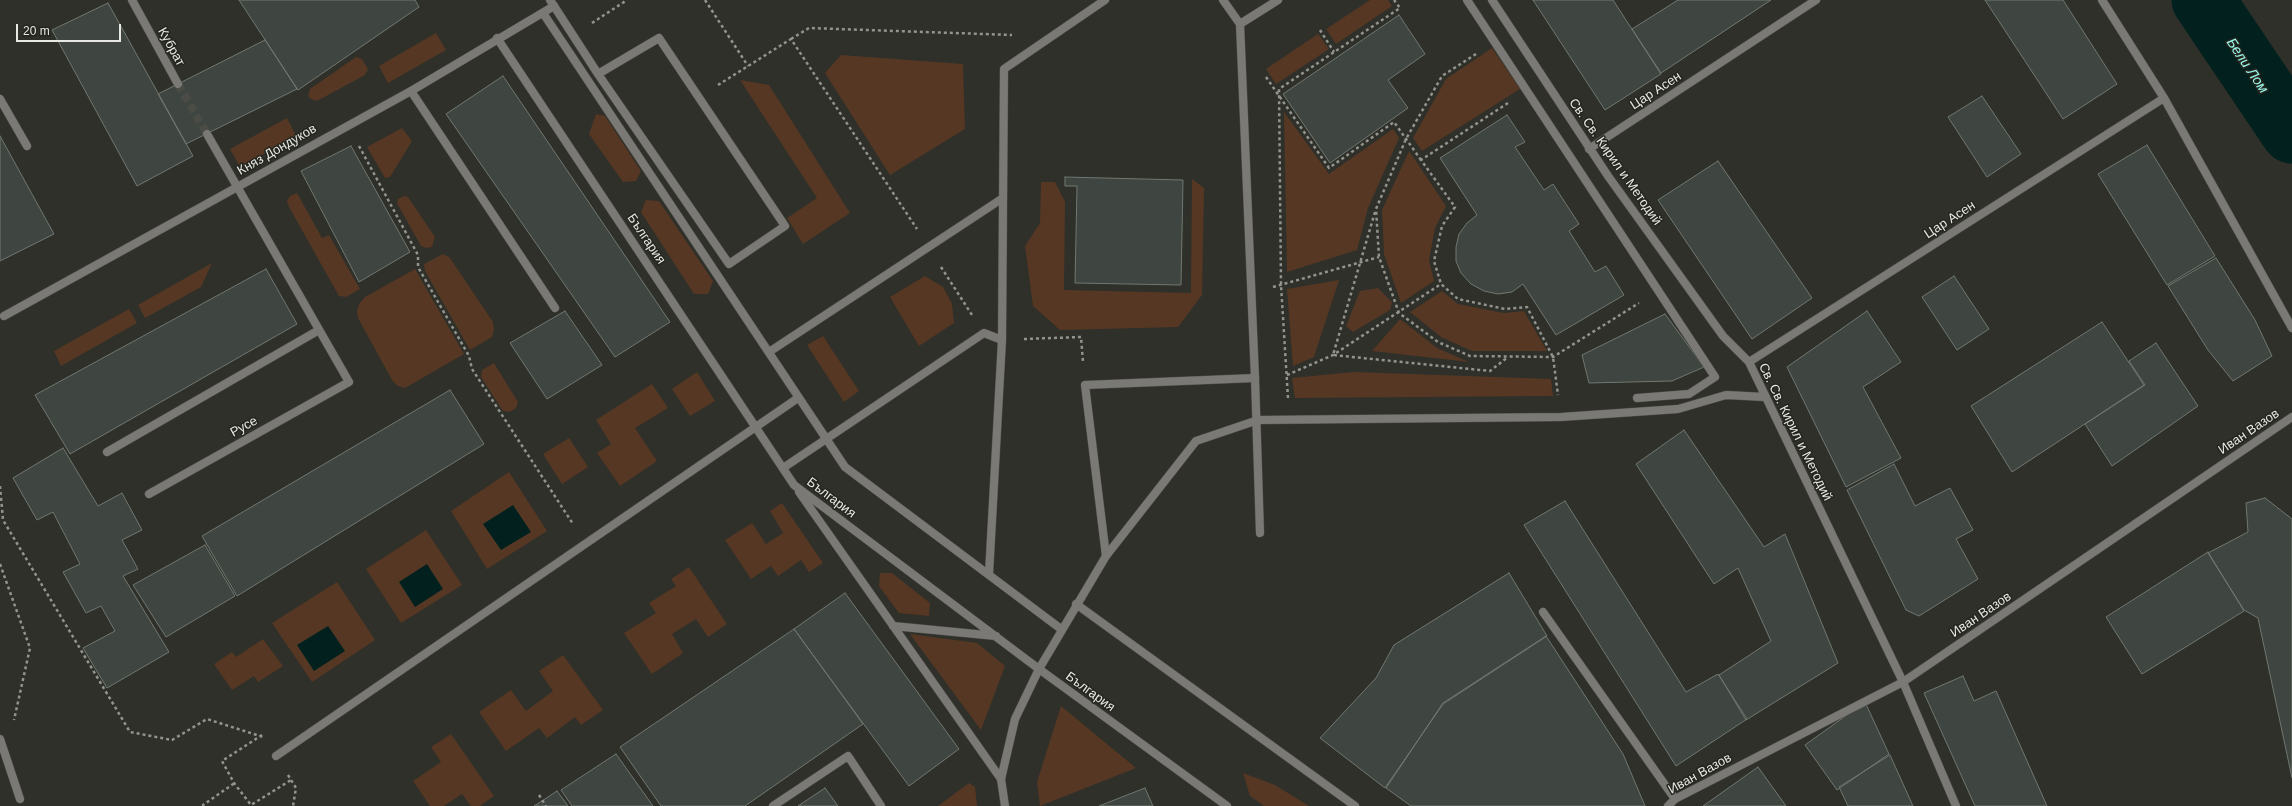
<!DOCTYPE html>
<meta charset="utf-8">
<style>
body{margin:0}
#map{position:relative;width:2292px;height:806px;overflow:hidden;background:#2e3029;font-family:Arial,sans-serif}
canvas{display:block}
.scale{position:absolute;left:16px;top:24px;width:105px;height:18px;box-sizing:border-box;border:2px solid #e7e8e3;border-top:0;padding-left:5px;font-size:12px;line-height:14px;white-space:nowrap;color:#e7e8e3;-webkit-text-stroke:3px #24261f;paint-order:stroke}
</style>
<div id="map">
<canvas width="2292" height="806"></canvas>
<div class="scale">20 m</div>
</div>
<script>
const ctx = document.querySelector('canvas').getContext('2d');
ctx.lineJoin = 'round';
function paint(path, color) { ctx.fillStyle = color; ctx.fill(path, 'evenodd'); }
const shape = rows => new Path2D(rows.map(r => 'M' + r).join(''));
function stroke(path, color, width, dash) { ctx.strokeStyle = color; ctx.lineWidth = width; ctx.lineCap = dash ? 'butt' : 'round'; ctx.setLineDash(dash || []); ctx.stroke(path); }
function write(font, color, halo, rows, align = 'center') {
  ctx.font = font + ' Arial,sans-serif'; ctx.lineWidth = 3; ctx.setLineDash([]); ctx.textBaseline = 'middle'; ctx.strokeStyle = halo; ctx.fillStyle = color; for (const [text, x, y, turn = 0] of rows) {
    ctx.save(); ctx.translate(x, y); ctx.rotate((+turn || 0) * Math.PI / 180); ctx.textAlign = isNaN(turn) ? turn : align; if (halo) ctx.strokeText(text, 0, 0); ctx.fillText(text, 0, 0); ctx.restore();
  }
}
paint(shape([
 [1370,0,1388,0,1392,6,1336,44,1326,29],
 [436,33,446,50,388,83,379,66],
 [1318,34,1329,49,1276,84,1266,69],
 [1492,48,1520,89,1422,151,1413,138,1446,79],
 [841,55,963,64,965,129,890,175,825,73],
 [356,57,362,59,368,69,365,75,317,101,311,99,308,96,310,89],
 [740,80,769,85,850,213,803,244,787,218,817,198],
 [1284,112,1329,174,1393,129,1399,138,1368,208,1357,250,1287,272],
 [596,114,605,116,641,171,636,181,623,182,589,134],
 [287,118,296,136,240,167,230,149],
 [402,128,412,141,390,177,385,178,367,147],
 [1409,151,1446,206,1435,228,1429,260,1434,281,1401,303,1384,254,1382,210],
 [1192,179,1204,188,1202,295,1178,327,1060,330,1033,306,1025,246,1040,223,1041,182,1055,182,1065,202,1064,290,1191,293],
 [297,193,322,238,329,235,360,289,346,297,339,296,289,207,287,201,290,196],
 [404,196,408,197,435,237,432,247,426,248,421,246,397,203,398,199],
 [646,200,659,201,713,281,708,294,694,294,641,212],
 [443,254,450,258,493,322,494,330,492,337,470,350,425,271,424,264],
 [212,263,201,287,145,318,138,305],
 [415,269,464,354,405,388,398,386,392,380,358,318,357,311,359,304,365,297],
 [925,276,943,287,952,304,954,323,919,346,890,297],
 [1339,280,1314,357,1293,366,1287,289],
 [1378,288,1392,302,1390,310,1353,332,1346,326,1360,291],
 [1442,291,1458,304,1504,313,1524,311,1547,351,1472,351,1441,337,1410,312],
 [129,309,137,323,61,366,54,351],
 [1400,319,1437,348,1469,362,1372,351],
 [823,336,859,391,844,402,807,345],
 [494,363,518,402,516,408,510,412,503,411,481,377,482,370],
 [697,372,715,401,690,416,672,389],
 [1354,372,1551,379,1553,396,1295,398,1292,378],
 [652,384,668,408,635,428,657,461,620,486,597,453,611,444,596,420],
 [569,438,588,467,562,484,543,454],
 [509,472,547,531,487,569,451,511],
 [782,503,823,563,809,572,801,560,778,576,771,566,751,579,725,540,752,523,766,544,783,533,770,511],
 [426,530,462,585,401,623,366,569],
 [689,567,727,624,708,637,696,619,672,634,683,653,652,674,624,633,656,613,649,603,676,586,671,579],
 [880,573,892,573,930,603,929,616,899,613,879,586],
 [337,582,375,640,312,682,272,623],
 [910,634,977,643,1005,666,981,730],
 [263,639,283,666,258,682,254,676,232,690,214,664,232,652,236,657],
 [563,655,603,710,581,725,575,717,547,738,539,728,506,751,479,712,511,690,526,711,553,691,539,671],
 [1061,706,1136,768,1040,806,1037,782],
 [451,734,494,796,480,806,471,806,462,794,444,806,430,806,413,781,441,762,431,747],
 [1243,773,1275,785,1309,806,1264,806,1250,796],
 [969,783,975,787,977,806,938,806]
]), '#563724');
paint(shape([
 [513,505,531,532,501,550,483,524],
 [427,564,443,589,415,607,399,582],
 [328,626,345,651,314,671,297,645]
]), '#02211e');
stroke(shape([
 [2203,0,2292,132]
]), '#02211e', 63);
const building = shape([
 [239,0,415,0,419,7,298,90,239,0],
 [1533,0,1613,0,1661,74,1605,110,1533,0],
 [1678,0,1771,0,1661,73,1632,29,1678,0],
 [1985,0,2063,0,2117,84,2063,119,1985,0],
 [108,3,193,156,137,186,52,30,108,3],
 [1399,15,1425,54,1388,80,1408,108,1330,163,1283,94,1399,15],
 [265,40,297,89,186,144,158,94,265,40],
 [503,76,670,322,615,357,446,114,503,76],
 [1982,96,2021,154,1987,177,1948,117,1982,96],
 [1507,115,1525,142,1515,147,1544,190,1553,184,1579,224,1569,231,1595,272,1606,266,1624,295,1556,335,1523,284,1512,292,1498,294,1484,291,1471,284,1461,273,1456,261,1456,247,1459,234,1467,223,1477,215,1440,158,1507,115],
 [0,136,54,234,0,261,0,136],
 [2147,145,2215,256,2167,285,2098,174,2147,145],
 [351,146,410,252,359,282,301,171,351,146],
 [1718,161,1812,298,1752,339,1658,200,1718,161],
 [1065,177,1183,180,1181,285,1075,283,1077,186,1065,186,1065,177],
 [2216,258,2255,320,2272,356,2233,381,2208,350,2168,286,2216,258],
 [266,269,297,324,70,454,35,395,266,269],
 [1954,276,1989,329,1957,350,1922,297,1954,276],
 [565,311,602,365,547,399,510,343,565,311],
 [1867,311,1901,362,1863,387,1901,458,1846,487,1787,367,1867,311],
 [1665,314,1704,367,1672,381,1589,383,1582,355,1665,314],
 [2102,322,2144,385,2012,472,1971,406,2102,322],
 [2156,343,2198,406,2112,466,2085,424,2145,385,2129,361,2156,343],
 [450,390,484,444,237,596,202,536,450,390],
 [1684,430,1764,547,1785,534,1838,663,1746,720,1719,675,1771,641,1738,568,1714,584,1636,464,1684,430],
 [63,448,98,506,122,493,142,530,122,540,138,569,123,576,169,652,107,688,83,648,115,631,101,606,86,613,63,572,80,564,53,512,37,520,13,478,63,448],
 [1894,464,1915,506,1950,488,1973,530,1956,539,1978,579,1919,616,1906,610,1847,490,1894,464],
 [2265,498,2292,519,2292,778,2258,618,2244,610,2208,553,2248,532,2246,503,2265,498],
 [1565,501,1686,692,1718,674,1747,719,1676,766,1524,525,1565,501],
 [205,545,235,596,166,637,133,585,205,545],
 [2208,552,2244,611,2142,674,2106,617,2208,552],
 [1509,573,1547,636,1443,704,1385,788,1320,738,1376,678,1394,645,1509,573],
 [845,593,959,749,909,786,794,629,845,593],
 [794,629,863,724,745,806,661,806,620,747,794,629],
 [1546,636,1623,754,1645,806,1411,806,1386,788,1443,703,1546,636],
 [1963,676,1974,701,1996,691,2047,806,1975,806,1924,693,1963,676],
 [1865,702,1889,754,1837,790,1805,745,1865,702],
 [616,754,653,806,572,806,561,790,616,754],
 [1890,755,1913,806,1848,806,1839,787,1890,755],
 [1758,767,1786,806,1703,806,1758,767],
 [825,788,838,806,798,806,825,788],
 [1145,788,1153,806,1099,806,1145,788],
 [557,791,568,806,534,806,542,801,557,791]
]);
paint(building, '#3f4641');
stroke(building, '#707871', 1);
stroke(shape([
 [178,84,207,134]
]), '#4a4c45', 8, [8, 4]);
const service = shape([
 [554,6,598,74,729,264,785,226,659,38,598,74],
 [411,91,555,308],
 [0,99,27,146],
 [1589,149,1816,0],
 [107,452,319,330],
 [1106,556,1085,385,1255,378],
 [1543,612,1675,799]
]);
const pedestrian = shape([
 [1223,0,1240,24],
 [1467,0,1715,377,1689,394,1637,398],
 [543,13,845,467,1061,629],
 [497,38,794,485,1039,669,1227,806],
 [769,352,1003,198],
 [1255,378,1240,24,1278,0],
 [783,468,984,333,1002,340],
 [799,492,1001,779],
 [989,574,1002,340,1004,69,1105,0],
 [1076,604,1355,806],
 [893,626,996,636],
 [276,756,798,398]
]);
const minor = shape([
 [132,0,178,84],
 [1492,0,1608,176,1723,336,1749,362,1903,682,1956,806],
 [2102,0,2164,98,2292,328],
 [4,316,411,91,554,6,550,0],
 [1749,362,2164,98],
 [1255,378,1260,533],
 [149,494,349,382,207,134],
 [773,806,848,756,881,806],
 [1005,806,1001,779,1015,719,1039,669,1106,556,1196,441,1258,420,1561,417,1678,409,1726,395,1765,397],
 [1668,806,1675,799,1903,682,2292,417]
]);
const tertiary = shape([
 [0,739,20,799]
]);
stroke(service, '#4c4d47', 9);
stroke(pedestrian, '#4c4d47', 9);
stroke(minor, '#4c4d47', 9);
stroke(tertiary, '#4c4d47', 9);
stroke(shape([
 [705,0,748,66],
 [592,23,627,0],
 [1320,30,1334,52],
 [791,39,809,28,1012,35],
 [1476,54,1442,76,1406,139,1376,209,1379,257,1399,313,1438,342,1470,356,1553,357,1639,303],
 [1266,77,1329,168,1394,122,1421,160],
 [718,85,791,39,917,229],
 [1508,103,1421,160,1455,207,1442,226,1434,261,1441,284,1458,299,1505,309,1527,307,1553,357,1558,395],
 [359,146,418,255,418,267,469,356,472,369,573,524],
 [1375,212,1333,355,1490,371,1508,357],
 [941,267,972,315],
 [1273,287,1379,257],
 [1024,339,1081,337,1083,362],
 [1287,375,1333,355,1441,284],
 [1288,398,1281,285,1279,89,1400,8,1394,0],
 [0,486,3,520,130,732,172,740,207,719,263,737],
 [0,564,30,648,14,720],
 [262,735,222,761,234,783,251,805,291,780],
 [288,775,296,788,293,806],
 [539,795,546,806],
 [204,806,203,805,236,782]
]), '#93948f', 2.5, [3, 3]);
stroke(service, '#7b7975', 8);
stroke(pedestrian, '#7b7975', 8);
stroke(minor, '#7b7975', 8);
stroke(tertiary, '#7b7975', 8);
write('13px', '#e7e8e3', '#24261f', [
 ["Кубрат",171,47,61],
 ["Цар Асен",1656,91,-33],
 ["Княз Дондуков",277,150,-30],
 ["Св. Св. Кирил и Методий",1615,162,55],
 ["Цар Асен",1950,220,-33],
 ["България",646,239,56],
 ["Русе",244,427,-29],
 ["Св. Св. Кирил и Методий",1795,432,64],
 ["Иван Вазов",2249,432,-34],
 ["България",831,498,37],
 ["Иван Вазов",1981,615,-34],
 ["България",1090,692,36],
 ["Иван Вазов",1700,774,-29]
]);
write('italic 14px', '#9af8eb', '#24261f', [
 ["Бели Лом",2247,66,56]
]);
</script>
